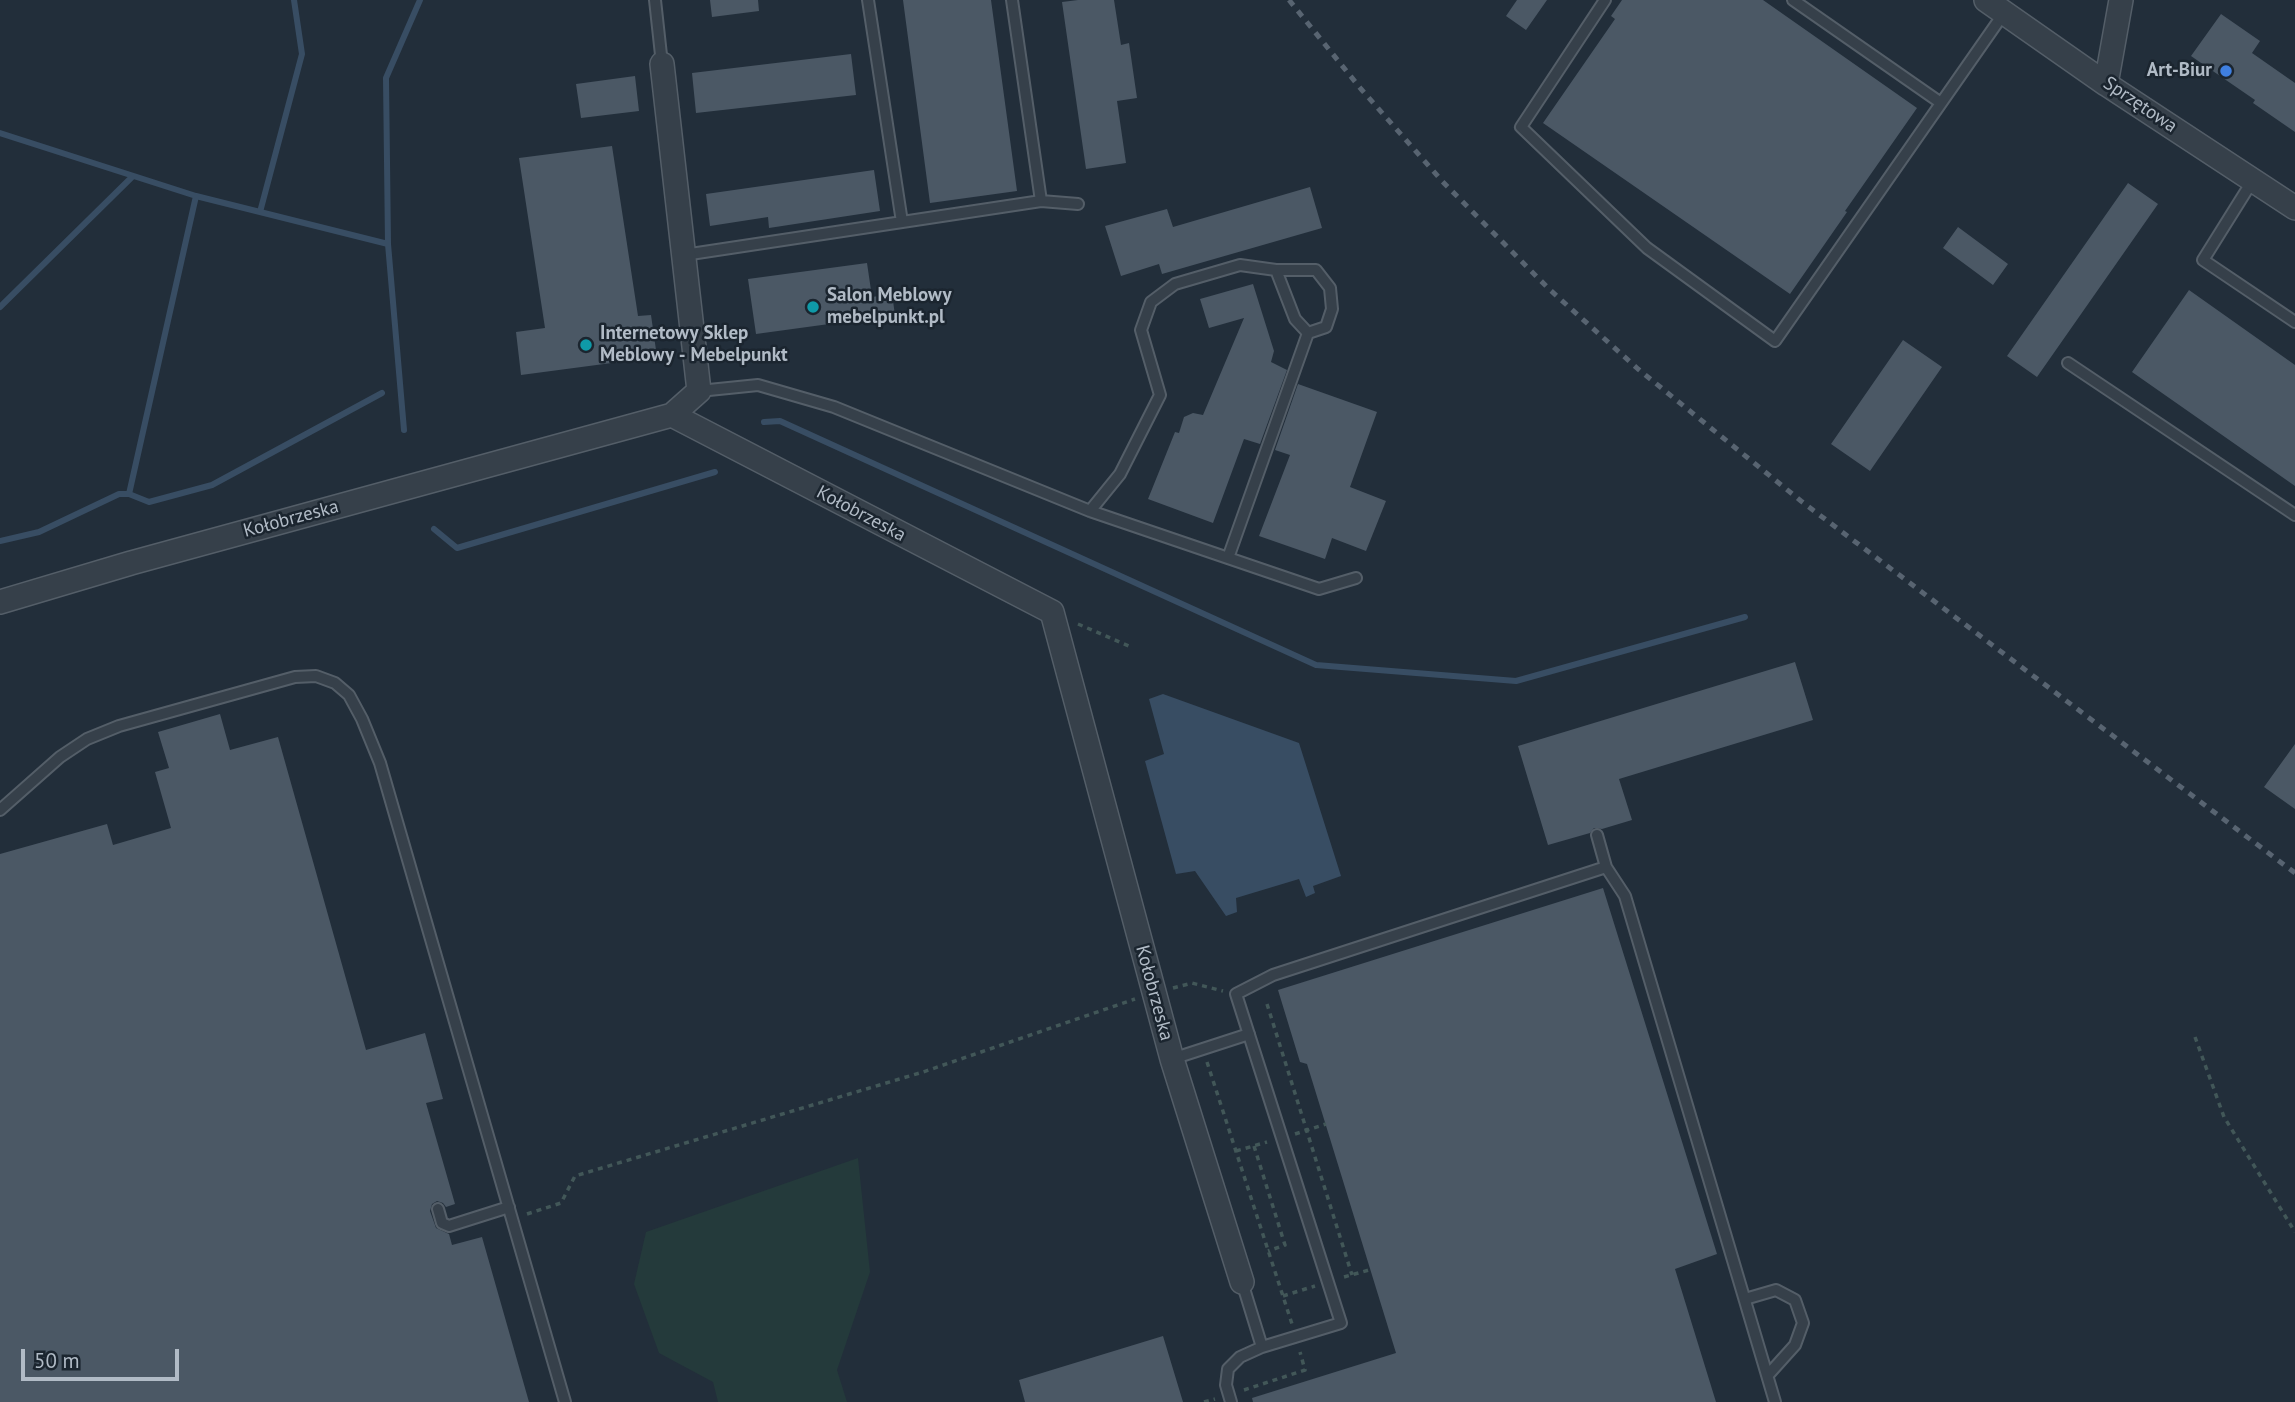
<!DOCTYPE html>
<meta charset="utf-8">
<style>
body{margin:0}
#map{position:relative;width:2295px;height:1402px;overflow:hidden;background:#222e3a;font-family:"PT Sans",sans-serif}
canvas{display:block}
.scale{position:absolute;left:21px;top:1349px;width:158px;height:32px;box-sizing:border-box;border:4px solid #b1bbc6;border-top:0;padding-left:9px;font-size:21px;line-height:24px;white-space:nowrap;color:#b1bbc6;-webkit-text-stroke:5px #1b252f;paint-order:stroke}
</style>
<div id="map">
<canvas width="2295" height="1402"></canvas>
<div class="scale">50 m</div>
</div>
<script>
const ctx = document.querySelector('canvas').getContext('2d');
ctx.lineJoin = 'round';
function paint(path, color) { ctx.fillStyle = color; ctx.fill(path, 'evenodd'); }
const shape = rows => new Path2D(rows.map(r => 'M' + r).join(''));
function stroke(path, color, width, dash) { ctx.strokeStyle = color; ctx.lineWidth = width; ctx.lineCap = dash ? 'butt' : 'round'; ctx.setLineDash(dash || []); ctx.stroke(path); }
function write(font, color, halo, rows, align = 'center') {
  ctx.font = font + ' "PT Sans",sans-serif'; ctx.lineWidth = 5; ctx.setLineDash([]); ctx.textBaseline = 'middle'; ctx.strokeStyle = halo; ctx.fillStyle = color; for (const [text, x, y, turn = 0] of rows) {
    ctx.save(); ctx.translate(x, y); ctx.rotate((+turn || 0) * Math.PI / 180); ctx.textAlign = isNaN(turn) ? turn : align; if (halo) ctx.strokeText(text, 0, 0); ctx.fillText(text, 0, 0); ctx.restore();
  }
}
paint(shape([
 [858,1158,870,1272,837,1370,847,1402,718,1402,713,1382,659,1353,634,1284,646,1232]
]), '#243a3b');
paint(shape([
 [1163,694,1299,743,1341,876,1313,886,1315,893,1306,897,1299,879,1236,898,1237,912,1226,916,1195,871,1176,874,1145,761,1164,754,1149,699]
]), '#384d63');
stroke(shape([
 [0,133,196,196,388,244,404,430],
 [260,212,302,54,294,0],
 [388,244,386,78,420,0],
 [0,307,133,176],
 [764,422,780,421,1316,665,1516,681,1745,617],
 [129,494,196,196],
 [434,529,457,548,715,472],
 [0,541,39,532,119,494,129,494,149,502,212,485,382,393]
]), '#384d63', 6);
paint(shape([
 [710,0,758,0,759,11,712,17],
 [903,0,991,0,1017,191,930,203],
 [1078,0,1114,0,1121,45,1129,43,1137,98,1117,101,1126,163,1086,169,1062,2],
 [1517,0,1547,0,1526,30,1506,16],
 [1622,0,1763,0,1917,108,1845,211,1847,212,1790,294,1543,123,1615,19,1611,16],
 [2221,14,2260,41,2252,53,2295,83,2295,132,2253,103,2255,100,2191,56],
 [851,54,856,95,696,113,692,73],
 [635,76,639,111,581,118,576,84],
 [612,146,638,316,651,315,657,357,521,375,516,332,545,328,519,158],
 [874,170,880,211,769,228,768,217,710,226,706,194],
 [2128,183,2158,204,2037,377,2007,356],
 [1310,187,1322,228,1162,274,1159,264,1121,276,1105,226,1167,209,1173,227],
 [1958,227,2008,264,1993,285,1943,248],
 [867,263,872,297,892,294,895,315,756,334,748,279],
 [1253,284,1274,351,1271,362,1287,370,1260,444,1244,439,1213,523,1148,499,1175,432,1179,433,1184,417,1193,413,1203,415,1244,318,1209,328,1200,299],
 [2189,290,2295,365,2295,486,2132,372],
 [1903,340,1942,367,1870,471,1831,444],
 [1298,384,1377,412,1350,487,1386,501,1366,551,1332,538,1325,559,1259,536,1290,455,1275,450],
 [1795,662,1813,720,1619,779,1632,820,1602,829,1594,828,1590,833,1548,845,1518,746],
 [220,714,230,750,278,737,366,1050,425,1033,443,1099,426,1103,455,1204,446,1207,443,1203,437,1201,432,1204,430,1211,436,1228,449,1234,452,1245,482,1237,529,1402,0,1402,0,854,107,824,113,845,171,828,155,772,169,768,158,732],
 [2295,744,2295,809,2264,787],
 [1603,888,1717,1254,1675,1269,1716,1402,1253,1402,1252,1398,1396,1353,1307,1064,1300,1062,1278,990],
 [1163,1336,1183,1402,1025,1402,1019,1380]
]), '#4b5865');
const lane = shape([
 [655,0,662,64],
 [868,0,902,222],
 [1012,0,1041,201],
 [1605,0,1521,127,1647,248,1775,341,2004,13],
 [1793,0,1941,103],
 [2253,180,2203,260,2295,322],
 [684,255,1041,201,1078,204],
 [2068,363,2295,515],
 [699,391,758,385,834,407,1090,511,1319,589,1356,578],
 [1090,511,1120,474,1160,395,1141,330,1151,302,1175,284,1240,265,1276,270,1295,319,1308,333,1326,327,1332,309,1330,288,1316,270,1276,270],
 [1228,558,1308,333],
 [0,810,60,757,87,739,119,726,295,677,316,676,335,683,349,695,362,719,380,763,565,1402],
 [1597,835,1606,867,1625,896,1775,1402],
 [1172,1059,1249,1034],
 [438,1209,442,1223,449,1226,509,1207],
 [1242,1282,1262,1347],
 [1745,1299,1776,1290,1795,1300,1803,1323,1795,1345,1768,1375],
 [1231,1402,1226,1385,1228,1369,1240,1357,1262,1347,1341,1323,1236,994,1273,975,1606,867]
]);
const street = shape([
 [1986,0,2106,84,2295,208],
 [662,64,699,391,672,415],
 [2106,84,2121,0],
 [0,602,131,563,672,415,1052,612,1172,1059,1242,1282]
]);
stroke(lane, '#545e68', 14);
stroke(street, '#545e68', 26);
stroke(shape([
 [1078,624,1131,647],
 [1173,988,1192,983,1223,991],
 [1267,1004,1352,1275],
 [2195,1037,2224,1117,2295,1232],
 [1207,1062,1292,1324],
 [1295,1134,1326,1124],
 [1254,1146,1285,1245,1268,1251],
 [1236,1151,1267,1142],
 [527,1214,561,1203,575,1176,923,1072,1135,999],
 [1344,1277,1369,1270],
 [1283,1296,1315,1286],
 [1244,1390,1305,1370,1300,1352],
 [1204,1402,1215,1399]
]), '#425758', 3.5, [5, 5]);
stroke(lane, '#36404a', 10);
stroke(street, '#36404a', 23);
stroke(shape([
 [1289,0,1361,89,1442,181,1549,289,1638,369,1801,501,2295,873]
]), '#586471', 5, [7, 7]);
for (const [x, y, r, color] of [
 [2226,71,7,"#3f7fe0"],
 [813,307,7,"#0f9aa8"],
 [586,345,7,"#0f9aa8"]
]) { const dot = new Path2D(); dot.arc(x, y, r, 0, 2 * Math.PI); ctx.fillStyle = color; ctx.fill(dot); stroke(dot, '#1b252f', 2.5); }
write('bold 19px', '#b1bbc6', '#1b252f', [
 ["Art-Biur",2212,71,"right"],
 ["Salon Meblowy",827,296],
 ["mebelpunkt.pl",827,318],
 ["Internetowy Sklep",600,334],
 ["Meblowy - Mebelpunkt",600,356]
], 'left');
write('19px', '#b1bbc6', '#1b252f', [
 ["Sprzętowa",2140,105,34],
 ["Kołobrzeska",861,514,28],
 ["Kołobrzeska",291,519,-15],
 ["Kołobrzeska",1154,993,75]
]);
</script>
